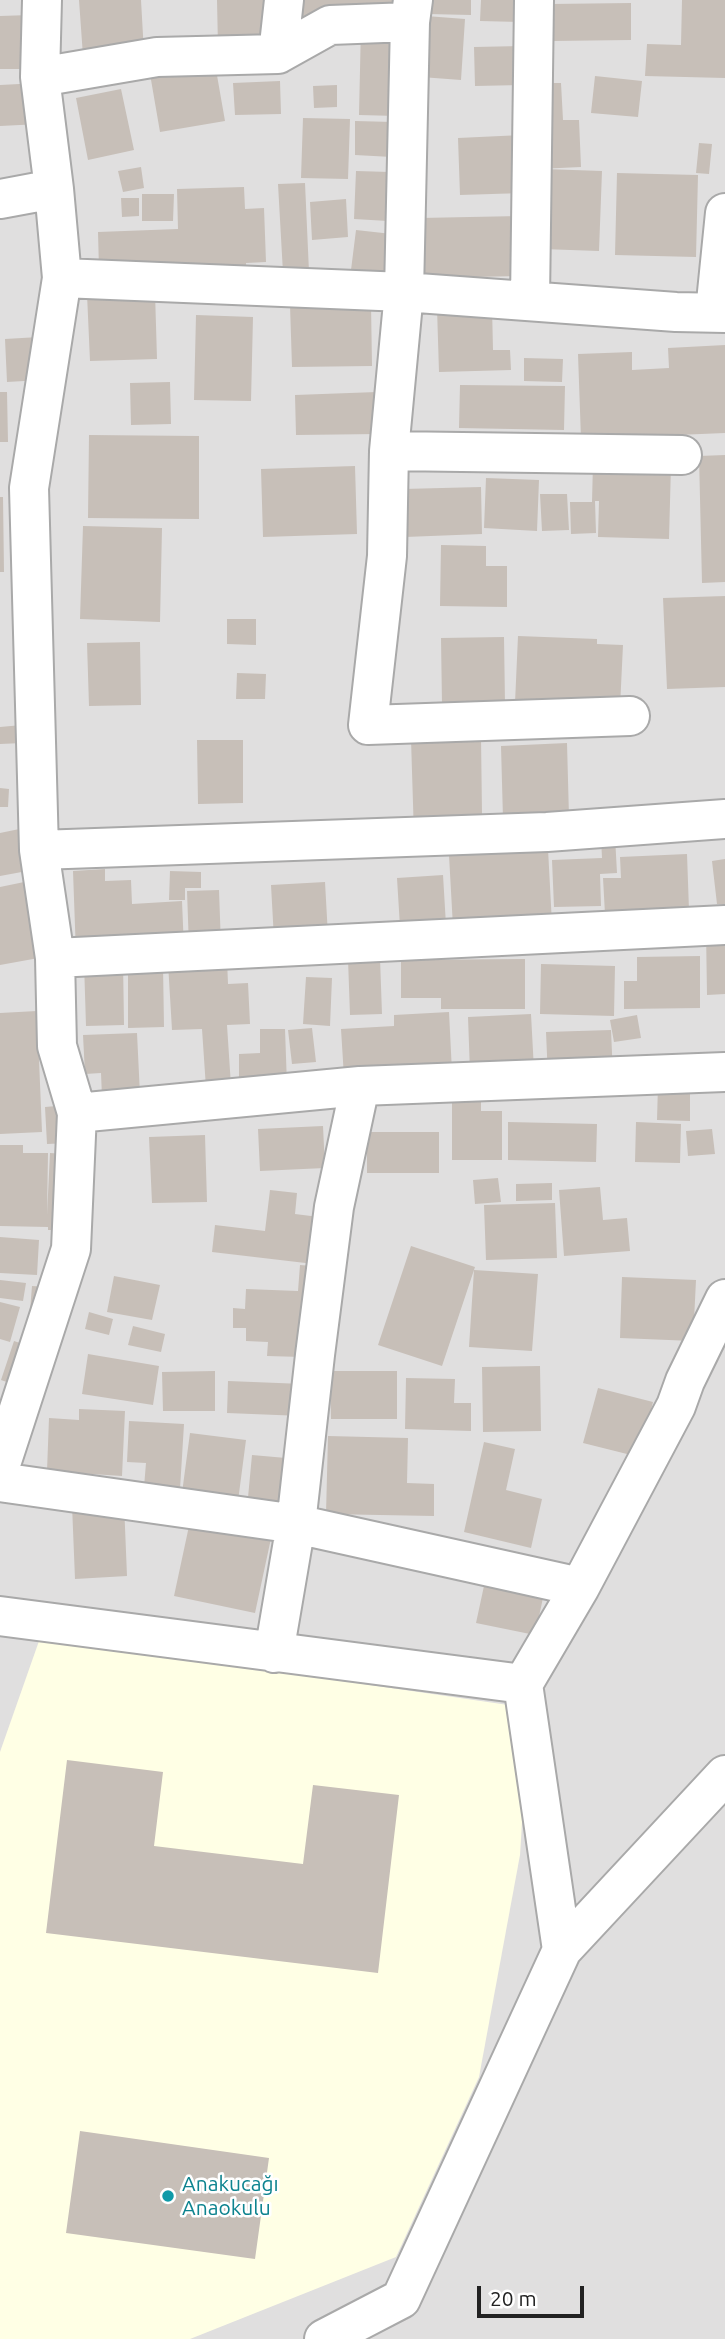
<!DOCTYPE html>
<meta charset="utf-8">
<style>
body{margin:0}
#map{position:relative;width:725px;height:2339px;overflow:hidden;background:#f2efe9;font-family:Ubuntu,sans-serif}
canvas{display:block}
.scale{position:absolute;left:477px;top:2286px;width:107px;height:32px;box-sizing:border-box;border:4px solid #222;border-top:0;padding-left:9px;font-size:21px;line-height:24px;white-space:nowrap;color:#222;-webkit-text-stroke:5px #fff;paint-order:stroke}
</style>
<div id="map">
<canvas width="725" height="2339"></canvas>
<div class="scale">20 m</div>
</div>
<script>
const ctx = document.querySelector('canvas').getContext('2d');
ctx.lineJoin = 'round';
function paint(path, color) { ctx.fillStyle = color; ctx.fill(path, 'evenodd'); }
const shape = rows => new Path2D(rows.map(r => 'M' + r).join(''));
function stroke(path, color, width, dash) { ctx.strokeStyle = color; ctx.lineWidth = width; ctx.lineCap = dash ? 'butt' : 'round'; ctx.setLineDash(dash || []); ctx.stroke(path); }
function write(font, color, halo, rows, align = 'center') {
  ctx.font = font + ' Ubuntu,sans-serif'; ctx.lineWidth = 5; ctx.setLineDash([]); ctx.textBaseline = 'middle'; ctx.strokeStyle = halo; ctx.fillStyle = color; for (const [text, x, y, turn = 0] of rows) {
    ctx.save(); ctx.translate(x, y); ctx.rotate((+turn || 0) * Math.PI / 180); ctx.textAlign = isNaN(turn) ? turn : align; if (halo) ctx.strokeText(text, 0, 0); ctx.fillText(text, 0, 0); ctx.restore();
  }
}
paint(shape([
 [0,0,725,0,725,2339,0,2339]
]), '#e0dfdf');
paint(shape([
 [39,1641,315,1677,529,1708,520,1855,479,2077,396,2257,190,2339,0,2339,0,1752]
]), '#ffffe5');
paint(shape([
 [79,0,141,0,144,53,83,56],
 [217,0,269,0,269,46,218,47],
 [301,0,397,0,397,12,302,16],
 [428,0,471,0,471,15,428,14],
 [481,0,521,0,520,22,480,21],
 [682,0,725,0,725,78,645,76,647,44,681,45],
 [631,3,631,40,551,41,550,4],
 [30,15,31,69,0,69,0,16],
 [426,16,465,19,461,80,421,77],
 [361,25,400,26,397,116,359,115],
 [522,46,522,85,475,86,474,47],
 [215,64,225,121,160,132,150,74],
 [595,76,642,81,638,117,591,113],
 [280,81,281,114,235,115,233,83],
 [39,83,40,124,0,126,0,85],
 [534,83,561,83,563,120,579,120,581,167,538,169],
 [337,85,337,107,314,108,313,86],
 [121,89,134,150,88,160,76,98],
 [303,118,350,119,348,179,301,178],
 [355,121,393,122,392,157,355,155],
 [522,135,524,193,460,195,458,138],
 [699,143,712,144,709,174,696,173],
 [141,167,144,188,123,192,118,171],
 [544,169,602,171,599,251,542,249],
 [356,171,390,172,388,221,354,219],
 [617,173,698,175,696,257,615,255],
 [305,183,309,272,283,273,278,184],
 [244,187,245,209,264,208,266,262,246,263,246,265,99,269,98,232,178,229,177,189],
 [142,194,174,194,173,221,142,221],
 [121,198,139,198,139,216,122,217],
 [346,199,348,237,312,240,310,202],
 [520,216,521,276,422,278,420,218],
 [356,230,392,234,388,274,351,270],
 [155,292,157,359,90,361,87,294],
 [371,304,372,366,292,367,290,305],
 [492,307,493,350,510,350,511,370,439,372,437,308],
 [196,315,253,317,251,401,194,400],
 [39,337,41,380,7,382,5,339],
 [725,345,725,433,581,439,578,354,632,352,632,370,669,368,668,348],
 [524,358,563,359,562,382,524,381],
 [170,382,171,424,131,425,130,383],
 [460,385,565,386,564,430,459,428],
 [0,392,7,392,8,442,0,442],
 [377,392,378,434,296,435,295,395],
 [89,435,199,436,199,519,88,518],
 [725,455,725,582,702,583,699,456],
 [593,463,671,465,669,539,598,537,599,501,595,501,596,533,571,534,570,502,592,502],
 [355,466,357,534,263,537,261,469],
 [486,478,539,480,537,531,484,528],
 [481,487,482,534,405,537,403,489],
 [540,494,567,494,569,530,542,531],
 [0,497,3,497,4,572,0,572],
 [83,526,162,528,160,622,80,619],
 [441,545,486,546,486,566,507,566,507,607,440,606],
 [725,596,725,687,667,689,663,598],
 [227,619,256,619,256,645,227,644],
 [518,636,597,639,597,644,623,645,620,707,515,703],
 [504,637,505,704,442,705,441,638],
 [140,642,141,705,89,706,87,643],
 [237,673,266,674,265,699,236,699],
 [22,725,23,743,0,744,0,727],
 [481,737,482,814,422,816,423,836,414,836,411,739],
 [197,740,243,740,243,803,198,804],
 [567,743,569,817,503,819,501,746],
 [0,788,9,789,8,807,0,807],
 [29,827,38,869,0,876,0,833],
 [615,837,617,873,600,874,601,906,554,907,552,860,602,858,601,838],
 [548,849,552,924,453,927,449,855],
 [687,854,689,910,605,914,603,878,621,878,620,857],
 [725,859,725,904,717,904,712,861],
 [105,869,105,881,131,880,132,904,182,901,184,949,76,954,73,871],
 [170,871,201,872,201,888,185,888,185,900,169,900],
 [443,875,446,925,400,927,397,878],
 [29,881,44,957,0,965,0,887],
 [325,882,328,936,274,939,271,885],
 [219,890,221,946,189,947,187,891],
 [706,930,725,930,725,994,707,995],
 [700,956,700,1008,624,1009,624,981,637,981,637,957],
 [380,958,382,1014,350,1015,348,959],
 [227,959,228,984,248,983,250,1024,227,1025,231,1086,206,1088,202,1029,172,1030,168,963],
 [525,959,525,1009,441,1009,441,998,401,998,401,960],
 [123,961,124,1025,86,1026,84,962],
 [541,964,615,966,614,1016,540,1014],
 [128,965,163,965,164,1027,128,1028],
 [306,977,332,978,330,1026,303,1024],
 [37,1011,42,1132,0,1134,0,1013],
 [449,1012,452,1072,344,1077,341,1029,394,1026,394,1015],
 [531,1014,534,1070,470,1072,468,1017],
 [637,1015,641,1038,614,1042,610,1020],
 [312,1028,316,1062,292,1064,288,1030],
 [260,1029,285,1029,287,1085,239,1086,239,1054,260,1053],
 [611,1030,613,1076,548,1078,546,1032],
 [137,1033,140,1095,102,1097,101,1073,85,1074,83,1035],
 [658,1085,690,1086,690,1121,657,1120],
 [452,1096,481,1096,481,1111,502,1111,502,1160,452,1160],
 [68,1105,70,1143,47,1144,45,1107],
 [508,1122,597,1124,596,1162,508,1160],
 [636,1122,681,1124,680,1163,635,1162],
 [323,1126,325,1168,260,1171,258,1129],
 [712,1129,715,1154,688,1156,686,1131],
 [367,1132,439,1132,439,1173,367,1173],
 [205,1135,207,1202,152,1203,149,1137],
 [0,1145,23,1145,23,1153,48,1153,47,1215,50,1153,67,1154,65,1230,48,1230,48,1227,0,1226],
 [498,1178,501,1202,475,1204,473,1180],
 [552,1183,552,1200,516,1201,516,1184],
 [600,1187,603,1220,627,1218,630,1251,564,1256,559,1190],
 [270,1190,297,1193,295,1214,319,1217,314,1264,212,1252,215,1225,265,1231],
 [555,1203,557,1258,486,1260,484,1205],
 [0,1237,39,1240,37,1275,0,1273],
 [411,1246,475,1267,442,1366,378,1345],
 [300,1265,324,1267,302,1357,267,1356,268,1342,246,1341,246,1328,233,1328,233,1308,245,1309,246,1289,298,1291],
 [474,1270,538,1274,532,1351,469,1347],
 [114,1276,160,1285,152,1320,107,1312],
 [622,1277,696,1280,693,1341,620,1338],
 [0,1280,26,1283,23,1301,0,1298],
 [32,1286,48,1287,46,1312,30,1311],
 [0,1302,20,1307,10,1342,0,1339],
 [89,1312,113,1319,109,1335,85,1329],
 [133,1326,165,1334,161,1352,128,1345],
 [14,1341,35,1348,21,1387,1,1380],
 [88,1354,159,1366,153,1405,82,1394],
 [540,1366,541,1431,483,1432,482,1367],
 [215,1371,215,1411,163,1411,162,1372],
 [330,1371,397,1371,397,1419,331,1419],
 [406,1378,455,1379,454,1403,471,1403,471,1431,405,1429],
 [228,1381,303,1384,302,1416,227,1413],
 [598,1388,653,1402,639,1457,583,1443],
 [79,1409,125,1411,122,1476,47,1471,49,1418,79,1420],
 [129,1421,184,1424,180,1489,144,1487,146,1463,127,1462],
 [190,1433,246,1440,238,1501,182,1493],
 [328,1436,408,1438,407,1483,434,1484,434,1516,326,1514],
 [484,1442,515,1449,506,1490,542,1499,531,1548,464,1532],
 [252,1455,286,1458,282,1511,247,1508],
 [124,1503,127,1576,75,1579,72,1505],
 [192,1512,273,1529,255,1613,174,1596],
 [487,1572,546,1584,535,1635,476,1623],
 [67,1760,163,1772,154,1846,303,1864,313,1785,399,1795,378,1973,46,1933],
 [80,2131,269,2158,255,2259,66,2233]
]), '#c7bfb8');
const minor = shape([
 [413,0,410,22,404,292,389,451,387,556,368,725,630,716],
 [278,54,284,0],
 [40,77,157,57,278,54,330,25,410,22],
 [0,199,54,189],
 [62,278,404,292,676,312,725,313],
 [530,300,534,0],
 [715,312,725,213],
 [389,451,682,455],
 [39,850,547,832,725,819],
 [55,958,725,925],
 [77,1113,360,1086,725,1072],
 [0,1467,71,1249,77,1113,57,1046,55,958,39,850,29,488,62,278,54,189,40,77,42,0],
 [0,1482,296,1524,580,1587],
 [0,1616,523,1684],
 [274,1653,296,1524,315,1355,334,1207,360,1086],
 [562,1950,523,1684,580,1587,676,1406,685,1381,725,1299],
 [324,2339,401,2299,562,1950,725,1775]
]);
stroke(minor, '#a9a9a9', 42);
stroke(minor, '#fff', 38);
for (const [x, y, r, color] of [
 [168,2196,7,"#0f9aa8"]
]) { const dot = new Path2D(); dot.arc(x, y, r, 0, 2 * Math.PI); ctx.fillStyle = color; ctx.fill(dot); stroke(dot, '#fff', 2.5); }
write('21px', '#0d838f', '#fff', [
 ["Anakucağı",182,2184],
 ["Anaokulu",182,2208]
], 'left');
</script>
